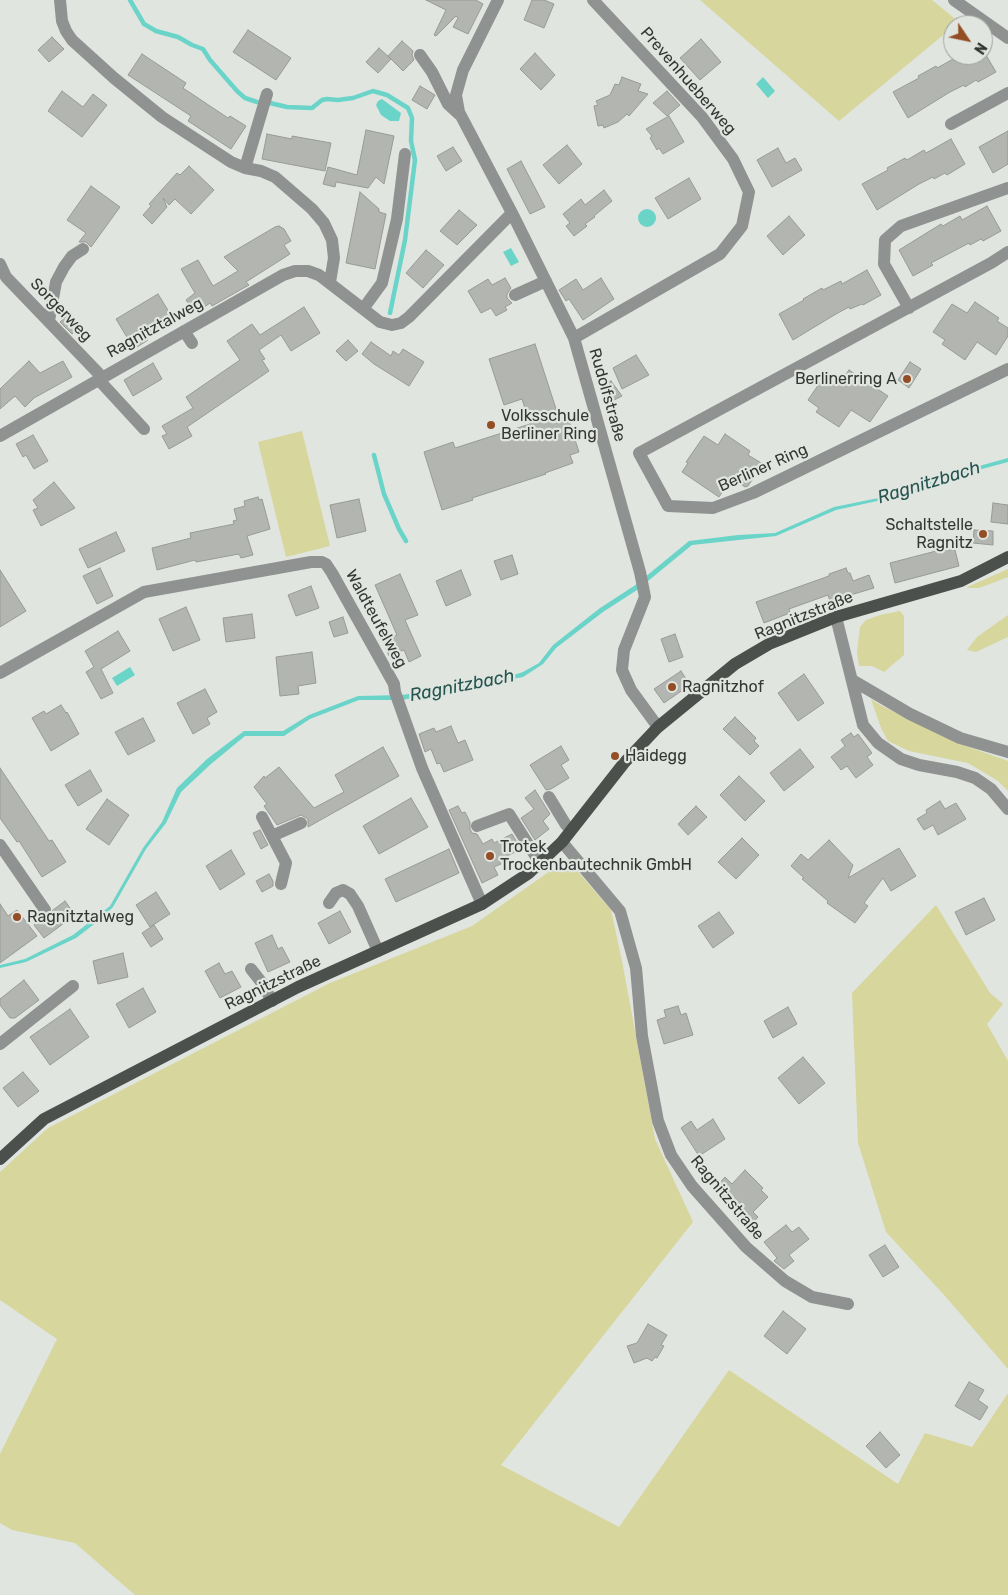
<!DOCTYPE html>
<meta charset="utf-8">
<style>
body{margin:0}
#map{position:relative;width:1008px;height:1595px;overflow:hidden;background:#e0e5e0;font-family:Rubik,sans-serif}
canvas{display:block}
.north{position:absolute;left:943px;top:15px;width:50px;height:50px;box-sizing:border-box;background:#e0e5e0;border:1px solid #9c9f9c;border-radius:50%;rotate:124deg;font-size:14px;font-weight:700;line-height:20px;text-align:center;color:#353735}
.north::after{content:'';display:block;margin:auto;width:18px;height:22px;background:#944e26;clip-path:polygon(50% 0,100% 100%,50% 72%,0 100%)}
</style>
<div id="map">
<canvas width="1008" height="1595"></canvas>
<div class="north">N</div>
</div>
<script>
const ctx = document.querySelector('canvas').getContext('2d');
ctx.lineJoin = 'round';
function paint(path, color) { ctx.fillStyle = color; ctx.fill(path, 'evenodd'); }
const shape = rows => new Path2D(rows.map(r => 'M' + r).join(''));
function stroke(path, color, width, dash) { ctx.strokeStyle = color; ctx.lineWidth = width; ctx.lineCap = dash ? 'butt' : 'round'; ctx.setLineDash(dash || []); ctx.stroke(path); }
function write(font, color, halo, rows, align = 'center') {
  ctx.font = font + ' Rubik,sans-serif'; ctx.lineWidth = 4.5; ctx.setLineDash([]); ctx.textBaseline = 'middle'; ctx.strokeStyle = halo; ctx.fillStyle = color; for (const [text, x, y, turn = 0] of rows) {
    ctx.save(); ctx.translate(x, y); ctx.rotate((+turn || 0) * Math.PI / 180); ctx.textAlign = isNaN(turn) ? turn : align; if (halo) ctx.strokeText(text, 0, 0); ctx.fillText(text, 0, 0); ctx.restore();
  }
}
paint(shape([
 [700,0,932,0,959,22,953,25,953,27,839,121],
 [302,431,330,546,286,557,258,442],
 [1008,569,1008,577,979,588,968,588,967,587],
 [900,611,904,616,904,655,884,672,872,666,859,666,857,652,860,627,866,620,880,615],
 [1008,615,1008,637,976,652,967,650,977,637],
 [871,699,882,706,963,745,1008,761,1008,791,998,781,968,763,909,751,888,741,881,728],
 [567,859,611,910,622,961,655,1139,693,1222,501,1465,619,1527,729,1370,898,1484,925,1433,972,1447,1008,1393,1008,1595,135,1595,75,1543,12,1530,0,1523,0,1454,57,1339,0,1300,0,1172,48,1128,330,983,472,926],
 [936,905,990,993,1003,1004,987,1024,1008,1061,1008,1369,945,1296,886,1232,858,1143,852,993]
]), '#d7d69c');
paint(shape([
 [763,77,775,91,768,98,756,84],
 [382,99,401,113,399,121,390,121,381,115,376,105,378,101],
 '638 218a9 9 0 1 1 18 0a9 9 0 1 1-18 0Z',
 [511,248,519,262,511,266,503,252],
 [1008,458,1008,462,934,482,914,493,836,510,776,536,692,545,637,590,603,612,556,648,543,664,523,677,402,700,359,700,310,719,284,736,245,736,211,764,181,792,166,823,146,849,113,907,101,919,76,938,26,962,0,968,0,965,25,959,73,935,110,906,143,848,162,822,177,788,207,759,244,731,283,731,309,715,358,696,402,695,469,685,504,678,523,672,539,663,553,645,600,608,634,586,689,541,738,535,775,533,834,507,913,491,932,479],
 [130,667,135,675,117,686,112,678]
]), '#6bd4c9');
stroke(shape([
 [130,0,144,24,156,31,178,37,192,45,203,49,210,60,237,91,245,98,257,102],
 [270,103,287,107,312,108,322,100,327,99,338,100,353,98,373,91,387,95,408,108,412,118,411,141,415,160,405,240,390,313],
 [374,455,384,494,399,529,406,541]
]), '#6bd4c9', 4.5);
const building = shape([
 [426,0,476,0,483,4,468,34,453,27,458,18,456,16,436,36,434,35,446,10,426,0],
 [532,0,544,0,554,4,544,28,524,20,532,0],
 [248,30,291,58,276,80,233,52,248,30],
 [52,37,64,49,49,62,38,50,52,37],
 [701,39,721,62,700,80,680,58,701,39],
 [402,41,413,51,412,55,414,60,403,71,388,56,402,41],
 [379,48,391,59,378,73,366,62,379,48],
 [535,53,555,75,541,90,520,69,535,53],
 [142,54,186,83,183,88,228,118,230,116,246,126,231,149,188,121,191,116,128,75,142,54],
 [967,55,986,55,996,72,978,82,976,80,965,87,964,85,950,92,908,118,893,92,919,78,918,76,936,66,937,68,955,58,956,61,967,55],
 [622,77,641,84,638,91,648,94,629,116,627,114,618,122,604,128,603,125,598,126,594,106,598,105,596,101,610,95,615,84,619,85,622,77],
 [420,86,435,95,427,109,412,100,420,86],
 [62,91,83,107,93,94,107,105,82,137,48,111,62,91],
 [667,91,680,105,667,116,653,103,667,91],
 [669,116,684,142,663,154,659,148,657,150,650,138,652,136,646,129,669,116],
 [366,130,394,136,384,184,376,177,368,188,336,182,335,187,323,184,328,167,357,175,366,130],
 [1008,131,1008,164,993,173,979,147,1008,131],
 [267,134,292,139,292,136,331,143,325,171,262,159,267,134],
 [951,139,965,164,947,175,945,173,934,179,933,177,919,184,877,210,862,184,888,170,887,168,905,158,907,160,924,150,926,153,951,139],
 [567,145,582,164,559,184,543,165,567,145],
 [453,147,462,161,446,171,437,156,453,147],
 [778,148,786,163,795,158,802,170,772,187,757,160,778,148],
 [521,161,545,207,530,214,507,169,521,161],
 [189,166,214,190,191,214,175,199,169,205,163,198,167,207,152,224,143,215,151,206,149,204,177,173,180,175,189,166],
 [689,178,701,199,668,219,655,198,689,178],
 [91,186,120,207,91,247,86,242,79,242,86,233,67,220,91,186],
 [604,190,612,201,594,216,595,217,585,224,587,226,574,236,566,226,570,223,563,214,581,199,585,205,604,190],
 [360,192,379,209,379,212,386,214,375,269,346,263,360,192],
 [987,206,1001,231,983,241,981,239,970,245,969,243,931,263,933,265,913,276,899,250,941,224,943,226,960,216,962,220,987,206],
 [459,210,477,225,457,245,440,231,459,210],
 [789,216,805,235,783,255,767,236,789,216],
 [279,226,284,229,291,241,284,245,290,254,246,282,249,285,212,306,210,303,196,313,186,300,195,293,181,269,198,260,213,286,238,271,224,257,275,227,279,226],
 [426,250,444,265,423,288,406,273,426,250],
 [867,270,881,295,863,305,862,304,850,309,849,307,836,314,793,340,779,314,804,300,803,299,822,288,823,290,841,281,842,284,867,270],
 [505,278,511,288,507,294,507,298,512,303,505,307,507,310,496,316,491,308,481,313,468,291,488,279,492,285,505,278],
 [601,278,614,299,583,320,569,299,566,301,559,290,576,279,583,290,601,278],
 [158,294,174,320,146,337,148,340,134,349,116,319,158,294],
 [975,302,999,318,997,321,1008,328,1008,336,996,355,977,342,965,360,942,344,945,340,933,332,952,304,967,313,975,302],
 [304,307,320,333,291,351,281,335,259,350,265,359,262,360,269,371,187,427,192,436,169,449,162,436,167,434,162,426,193,408,186,397,240,360,227,341,252,324,260,335,304,307],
 [69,314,81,326,72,334,60,322,69,314],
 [348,340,358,351,346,361,336,351,348,340],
 [371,342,391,356,393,351,399,355,403,349,424,362,409,386,374,364,362,354,371,342],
 [535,344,558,415,566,412,579,452,570,455,573,463,545,473,546,474,472,498,473,500,442,510,424,452,453,442,455,448,530,424,522,399,504,405,489,359,535,344],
 [636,355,649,375,622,389,613,368,636,355],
 [29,361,40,373,63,361,72,377,34,398,25,407,15,396,0,409,0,389,29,361],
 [910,362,921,369,909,388,898,380,910,362],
 [153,363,162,379,133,396,124,380,153,363],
 [849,370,888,396,870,422,851,410,839,427,816,412,819,408,808,400,827,372,841,381,849,370],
 [611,381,622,396,606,404,601,386,611,381],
 [725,434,750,451,748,455,763,464,748,486,745,487,732,478,719,497,682,472,688,463,686,462,704,436,718,445,725,434],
 [33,435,48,461,34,469,26,455,23,457,16,444,33,435],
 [54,482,75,508,41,526,33,510,38,508,33,500,54,482],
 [258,497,259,500,262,499,270,529,247,536,253,555,241,558,239,554,196,562,195,560,157,570,152,548,191,538,190,533,234,524,233,521,237,520,234,509,245,506,244,501,258,497],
 [359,499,366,531,337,538,330,505,359,499],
 [993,503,1008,505,1008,524,991,522,993,503],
 [974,530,993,531,993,545,973,543,974,530],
 [116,532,125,551,88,568,79,549,116,532],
 [945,550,955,550,959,566,895,583,890,563,936,551,937,552,945,550],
 [512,555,518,574,501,580,494,561,512,555],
 [100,568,113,596,97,604,83,576,100,568],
 [846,568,848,573,850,573,853,581,869,575,874,588,830,601,828,595,789,609,790,613,764,623,756,602,829,576,829,574,846,568],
 [0,570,26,611,0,627,0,570],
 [461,570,471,595,446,606,436,581,461,570],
 [400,574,418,615,405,620,421,656,409,662,404,650,389,656,383,641,397,635,375,585,400,574],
 [311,586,319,608,296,616,288,595,311,586],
 [186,607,200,640,173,651,159,619,186,607],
 [252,614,255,638,226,642,223,618,252,614],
 [343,617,348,633,334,637,329,622,343,617],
 [118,631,130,651,101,669,113,693,101,699,86,672,94,667,85,651,118,631],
 [675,634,683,657,669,662,661,639,675,634],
 [312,652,316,683,298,686,299,694,280,696,276,657,312,652],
 [681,671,690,685,664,703,654,689,681,671],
 [804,674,824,703,798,721,778,693,804,674],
 [205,689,217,712,207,718,210,724,193,734,177,703,205,689],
 [61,705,66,713,67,712,79,734,51,751,32,718,44,711,46,714,61,705],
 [735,717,756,738,754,741,759,746,750,755,723,729,735,717],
 [143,718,155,741,128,755,115,732,143,718],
 [451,726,458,743,465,740,473,760,444,772,440,763,437,764,431,749,425,752,419,734,434,728,436,732,451,726],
 [851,733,854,737,858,734,872,753,867,757,873,765,856,778,847,766,841,770,831,757,845,746,841,740,851,733],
 [561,746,569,760,561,765,569,778,551,789,546,790,530,765,561,746],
 [383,747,399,776,308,827,308,819,301,815,277,825,264,806,267,804,254,787,264,776,265,778,279,767,314,808,344,792,335,775,383,747],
 [800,749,814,767,784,791,770,773,800,749],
 [0,768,49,841,52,840,66,862,42,877,19,841,17,842,0,818,0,768],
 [90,770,102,791,78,806,65,785,90,770],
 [739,776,765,801,745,821,720,795,739,776],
 [535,790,550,814,543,821,549,829,535,840,521,818,534,809,525,798,535,790],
 [411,798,428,827,379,854,363,826,411,798],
 [107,799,129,815,109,845,86,829,107,799],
 [940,801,945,809,956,803,966,819,938,835,933,825,924,830,917,819,927,813,926,810,940,801],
 [458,806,462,813,465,812,470,822,470,829,472,833,477,834,483,844,492,839,494,843,512,834,521,849,499,860,501,864,494,867,498,875,482,883,449,810,458,806],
 [696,806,707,817,688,835,678,824,696,806],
 [260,830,268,845,261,849,253,833,260,830],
 [742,838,759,855,736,879,718,862,742,838],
 [829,840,853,865,848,878,899,848,916,876,891,891,883,878,864,903,868,906,855,923,827,903,828,901,802,879,804,878,791,866,801,854,808,860,829,840],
 [449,849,459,873,396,902,385,879,449,849],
 [231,850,245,874,220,890,206,866,231,850],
 [269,874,273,881,273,886,262,892,256,881,269,874],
 [156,892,170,914,150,927,136,905,156,892],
 [984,898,995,920,966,935,955,912,984,898],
 [65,901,75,915,44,938,34,925,43,918,50,916,53,910,65,901],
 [0,904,8,916,17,910,37,936,0,963,0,904],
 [340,911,351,932,329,944,318,923,340,911],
 [719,912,734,933,713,948,698,926,719,912],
 [154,925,163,939,151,947,142,933,154,925],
 [272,935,278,949,282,947,290,962,268,972,255,943,272,935],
 [123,953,128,977,98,984,93,961,123,953],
 [219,963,225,974,232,971,241,987,220,998,205,971,219,963],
 [24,980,39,1000,15,1018,10,1018,0,1005,0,999,24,980],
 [143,988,156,1012,129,1028,116,1004,143,988],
 [678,1006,681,1015,686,1013,693,1035,664,1044,657,1020,666,1017,664,1010,678,1006],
 [788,1007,797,1024,773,1038,764,1021,788,1007],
 [70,1009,89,1037,50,1065,30,1037,70,1009],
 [803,1057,825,1083,799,1104,778,1078,803,1057],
 [23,1072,39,1091,18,1107,3,1088,23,1072],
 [713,1119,725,1139,699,1156,681,1128,691,1121,697,1130,713,1119],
 [745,1170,763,1188,761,1190,768,1197,753,1212,758,1217,747,1229,733,1215,738,1210,715,1188,725,1177,732,1184,745,1170],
 [786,1225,792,1232,799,1227,809,1239,789,1255,794,1261,784,1269,774,1261,777,1258,764,1242,786,1225],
 [885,1245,899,1267,883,1277,869,1255,885,1245],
 [783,1311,806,1329,787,1354,764,1336,783,1311],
 [648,1324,667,1335,661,1345,664,1346,657,1358,655,1357,652,1361,647,1358,634,1363,627,1346,637,1343,648,1324],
 [969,1382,984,1390,978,1400,988,1407,980,1420,955,1406,969,1382],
 [880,1432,900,1455,886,1468,866,1446,880,1432]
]);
paint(building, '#b2b5b0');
stroke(building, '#989b95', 1);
stroke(shape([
 [60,0,62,21,66,31,72,40,114,78,162,117,231,162,245,168,261,171,275,177,312,209,324,223,332,240,334,258,330,282],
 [498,0,463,70,456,95,459,112,512,213,574,338,640,572,645,597,624,650,622,670,631,690,658,727],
 [954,0,1008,38],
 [420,55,432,72,448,104,459,114],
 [951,124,1008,93],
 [245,168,267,94],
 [1008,252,991,263,639,453,668,506,713,508,753,493,1008,369],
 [0,264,6,277,102,377],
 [515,295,546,281],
 [909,308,884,264,885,240,901,226,1008,188],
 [363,309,382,283,397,219,405,154],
 [49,321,56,282,64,267,72,256,83,249],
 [184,331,192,343],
 [574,338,720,254,742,226,749,192,733,159,702,117,593,0],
 [98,379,144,429],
 [0,436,283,275,295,271,308,271,319,275,380,322,392,325,401,323,409,317,512,213],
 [836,617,863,725,878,743,901,759,919,765,957,772,975,778,991,789,1008,809],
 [0,673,144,592,311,562,322,562,326,564,332,573,394,684,395,692,422,768,482,904],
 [852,680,910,714,960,738,1008,752],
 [549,797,566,825],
 [262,817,272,836],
 [477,826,509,814,540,863],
 [562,842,620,911,636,968,642,1036,658,1121,671,1155,692,1186,746,1247,785,1281,812,1297,848,1304],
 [0,845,45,910],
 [281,884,286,863,272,836,301,823],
 [329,903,336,893,343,890,350,894,358,906,378,951],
 [251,969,262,983,272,1001],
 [0,1044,73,986]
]), '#8f9290', 12);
stroke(shape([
 [0,1159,44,1119,298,987,482,904,529,873,562,842,624,763,658,727,735,664,769,644,836,617,961,581,1008,557]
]), '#4b504d', 12);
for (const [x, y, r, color] of [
 [907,379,5,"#944e26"],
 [491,425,5,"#944e26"],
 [983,534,5,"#944e26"],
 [672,687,5,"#944e26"],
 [615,756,5,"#944e26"],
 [490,856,5,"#944e26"],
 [17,917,5,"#944e26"]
]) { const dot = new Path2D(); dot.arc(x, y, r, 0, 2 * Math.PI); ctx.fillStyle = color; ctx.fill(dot); stroke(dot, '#e0e5e0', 2); }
write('16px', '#353735', '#e0e5e0', [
 ["Prevenhueberweg",688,81,49],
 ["Sorgerweg",61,310,46],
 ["Ragnitztalweg",155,328,-29],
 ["Rudolfstraße",607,395,74],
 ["Berliner Ring",763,468,-24],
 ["Ragnitzstraße",804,616,-22],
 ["Waldteufelweg",376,619,61],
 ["Ragnitzstraße",273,983,-26],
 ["Ragnitzstraße",727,1198,50]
]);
write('16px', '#353735', '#e0e5e0', [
 ["Berlinerring A",897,379,"right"],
 ["Volksschule",501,416],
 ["Berliner Ring",501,434],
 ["Schaltstelle",973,525,"right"],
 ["Ragnitz",973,543,"right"],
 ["Ragnitzhof",682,687],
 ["Haidegg",625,756],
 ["Trotek",500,847],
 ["Trockenbautechnik GmbH",500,865],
 ["Ragnitztalweg",27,917]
], 'left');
write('italic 18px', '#265550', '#e0e5e0', [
 ["Ragnitzbach",929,483,-17],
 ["Ragnitzbach",462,686,-11]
]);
</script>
